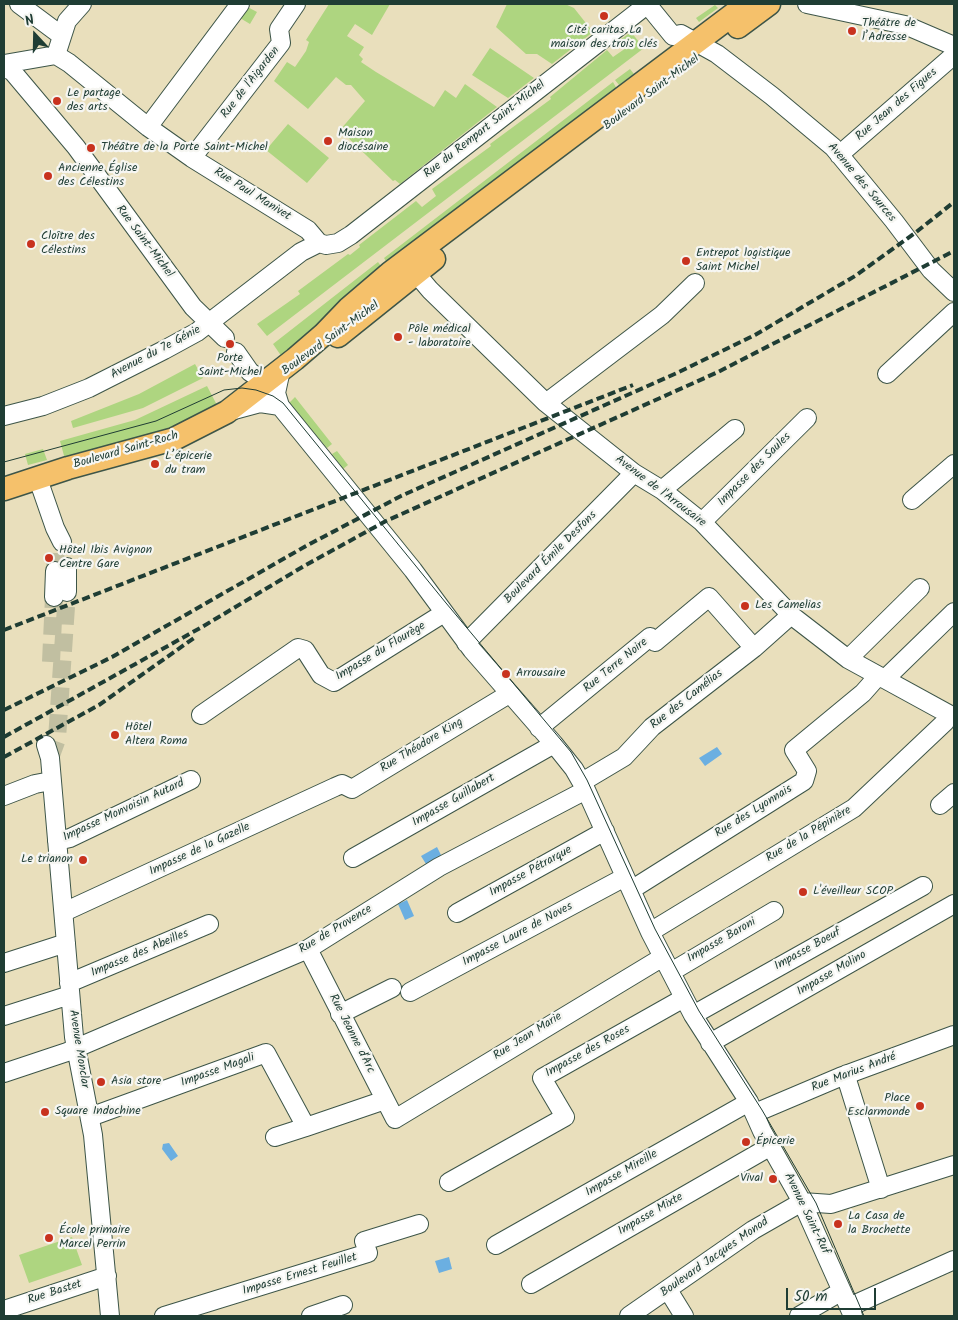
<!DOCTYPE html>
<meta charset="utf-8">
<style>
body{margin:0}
#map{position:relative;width:958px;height:1320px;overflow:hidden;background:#e9dfbc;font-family:Kalam,sans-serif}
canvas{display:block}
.frame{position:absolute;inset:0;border:5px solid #1f3d34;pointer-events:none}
.north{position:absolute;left:10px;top:10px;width:50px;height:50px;-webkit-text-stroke:4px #f6f6f2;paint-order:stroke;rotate:339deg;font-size:14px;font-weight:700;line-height:20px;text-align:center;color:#1f3d34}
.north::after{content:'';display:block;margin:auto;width:18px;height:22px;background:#1f3d34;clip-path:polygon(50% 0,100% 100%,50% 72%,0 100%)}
.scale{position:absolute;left:786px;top:1288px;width:90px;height:22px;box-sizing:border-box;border:2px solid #1f3d34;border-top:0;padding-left:6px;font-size:15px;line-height:18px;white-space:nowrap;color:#1f3d34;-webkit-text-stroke:4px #f6f6f2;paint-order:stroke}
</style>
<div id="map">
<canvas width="958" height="1320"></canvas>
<div class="frame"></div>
<div class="north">N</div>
<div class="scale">50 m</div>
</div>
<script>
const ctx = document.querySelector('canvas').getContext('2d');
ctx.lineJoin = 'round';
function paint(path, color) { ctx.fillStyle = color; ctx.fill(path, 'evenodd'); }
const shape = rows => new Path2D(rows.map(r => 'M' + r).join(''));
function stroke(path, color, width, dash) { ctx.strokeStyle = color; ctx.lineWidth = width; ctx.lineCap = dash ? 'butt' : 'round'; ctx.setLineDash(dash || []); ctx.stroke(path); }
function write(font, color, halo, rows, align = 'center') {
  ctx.font = font + ' Kalam,sans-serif'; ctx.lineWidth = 4.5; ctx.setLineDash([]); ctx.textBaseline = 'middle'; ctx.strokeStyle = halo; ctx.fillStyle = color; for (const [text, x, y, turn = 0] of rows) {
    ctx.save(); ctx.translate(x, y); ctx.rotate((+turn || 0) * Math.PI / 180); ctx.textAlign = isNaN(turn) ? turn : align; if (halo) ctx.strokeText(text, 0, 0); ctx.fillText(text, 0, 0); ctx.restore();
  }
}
paint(shape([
 [242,4,257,12,250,24,235,15],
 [329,4,390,4,372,35,355,24,347,36,364,47,359,55,363,59,361,62,376,72,434,107,445,90,456,98,465,84,497,107,400,184,395,180,393,181,340,130,365,101,351,85,346,85,336,77,308,109,274,81,287,62,295,67,306,51,309,42,306,40],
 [507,4,565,4,574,8,593,32,552,64,537,54,526,54,496,27],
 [715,5,718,8,699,22,696,18],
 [631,32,644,48,267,336,257,324,300,294,298,291,348,254,350,255,360,247,359,245,416,201,422,207,436,196,432,189,491,146,490,144,551,99,550,97,607,50,613,57,626,48,620,40],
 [490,48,534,78,508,98,472,75],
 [630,69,634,74,619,85,615,80],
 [613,82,618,91,389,266,384,258],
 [288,124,329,158,307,183,266,150],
 [378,262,384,270,284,360,273,344],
 [195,364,203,378,143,408,73,428,71,421,139,394],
 [207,386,218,407,187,423,66,463,60,441,135,420],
 [295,397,332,444,327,448,289,403],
 [43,449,47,460,28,465,25,454],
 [337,451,348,465,343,469,332,454],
 [72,1237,82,1265,29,1283,19,1255]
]), '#aed580');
paint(shape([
 [717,747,722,754,705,766,699,758],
 [437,847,441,855,426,864,421,856],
 [407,900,414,916,405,920,398,904],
 [169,1143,178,1156,171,1161,162,1149,163,1144],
 [449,1257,452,1269,439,1273,435,1261]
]), '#6bafe1');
stroke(shape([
 [55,571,56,544],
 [51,662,54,597],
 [50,758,57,739,67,592]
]), '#c1bfa1', 18, [18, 9]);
const minor = shape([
 [19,4,62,36],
 [647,4,673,36],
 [807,4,905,25,954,46],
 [673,36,681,34,717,54,772,96,833,147,894,221,931,270,954,292],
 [56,55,67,21,82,4],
 [4,64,56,55,69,63,148,127,192,158,308,230,319,243],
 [4,68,12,71,76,147,193,307,225,338],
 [148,127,240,4],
 [839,155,954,55],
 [192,158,281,43,279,29,296,4],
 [319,243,326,245,338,243,351,235,648,4],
 [408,264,430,290,546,403,634,473,662,490,702,522,791,615,848,659,954,717],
 [236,352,250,372,267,383],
 [281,370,276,393,280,406,413,570,472,650,554,744,574,769,586,790,650,932,693,1015,749,1102,762,1131,802,1202,853,1316],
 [887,374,954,312],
 [546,403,662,315,695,283],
 [234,410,260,403,280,406],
 [4,416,43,406,89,388,164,350,197,332,301,252,319,243],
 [38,479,55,528,62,542],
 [662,490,735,429],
 [912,500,954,464],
 [702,522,807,418],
 [67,567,67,592],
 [54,597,55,571],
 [466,643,634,473],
 [848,659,920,588],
 [885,679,954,612],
 [201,715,298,648,305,650,321,675,334,682,444,613],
 [539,728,650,637,655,642,709,597,754,648],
 [46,745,50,758,74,1037,93,1135,110,1316],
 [582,782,624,757,652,727,754,648,791,615],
 [4,796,35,784,51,781],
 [940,805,954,793],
 [57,841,70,838,191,780],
 [353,858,554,744],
 [631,890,804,781,807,771,794,750,863,693,878,676],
 [64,912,335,787,342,784,352,789,509,694],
 [457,913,605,831],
 [650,932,854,808,945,722,948,714],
 [308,949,395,1119,663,957],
 [4,963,66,943],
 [671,972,774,911],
 [69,983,209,924],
 [410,992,625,877],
 [340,1014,392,988],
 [693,1015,923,886],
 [4,1016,70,995],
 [710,1043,954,904],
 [4,1073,67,1052,308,949,439,867,586,790],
 [847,1074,848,1083,881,1189],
 [755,1113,840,1077,954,1035],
 [90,1117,266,1053,306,1127,385,1100],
 [275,1137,306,1127],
 [449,1182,565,1117,542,1078,684,998],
 [802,1202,831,1204,954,1165],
 [496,1245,749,1102],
 [531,1284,771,1146],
 [668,1290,684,1316],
 [849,1307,954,1260],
 [4,1310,107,1276],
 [164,1316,368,1253,364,1241,419,1224],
 [311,1316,343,1305],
 [629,1316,753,1230,802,1202],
 [799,1316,842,1291]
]);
const major = shape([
 [738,27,769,4],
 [338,336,434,259],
 [4,489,68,468,174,439,227,412,295,359,324,334,349,308,390,273,747,4]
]);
stroke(minor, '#3d5548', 20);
stroke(major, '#3d5548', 25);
stroke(minor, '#fff', 18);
stroke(major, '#f5c16b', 22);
stroke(shape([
 [4,462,156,421,224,390,242,388,256,390,273,396,283,403,446,603,571,752,587,780,655,929,699,1011,762,1110,816,1203,864,1316]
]), '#1f3d34', 1);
stroke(shape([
 [4,630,633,385],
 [4,710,112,657,306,546,401,496,679,372,755,335,855,276,915,233,954,202],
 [4,737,202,627,304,566,386,521,718,372,954,251],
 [4,757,99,705,194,638]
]), '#1f3d34', 4, [8, 4]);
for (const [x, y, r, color] of [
 [604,16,5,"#c8321e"],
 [852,31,5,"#c8321e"],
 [57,101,5,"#c8321e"],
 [328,141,5,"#c8321e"],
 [91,148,5,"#c8321e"],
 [48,176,5,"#c8321e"],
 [31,244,5,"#c8321e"],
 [686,261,5,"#c8321e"],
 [398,337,5,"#c8321e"],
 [230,344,5,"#c8321e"],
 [155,464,5,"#c8321e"],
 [49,558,5,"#c8321e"],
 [745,606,5,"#c8321e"],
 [506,674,5,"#c8321e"],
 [115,735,5,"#c8321e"],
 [83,860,5,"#c8321e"],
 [803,892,5,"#c8321e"],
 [101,1082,5,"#c8321e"],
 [920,1106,5,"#c8321e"],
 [45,1112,5,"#c8321e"],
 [746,1142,5,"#c8321e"],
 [773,1179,5,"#c8321e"],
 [838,1224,5,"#c8321e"],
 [49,1238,5,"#c8321e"]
]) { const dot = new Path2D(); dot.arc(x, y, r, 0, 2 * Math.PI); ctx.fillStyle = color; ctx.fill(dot); stroke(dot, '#f6f6f2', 2); }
write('12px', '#1f3d34', '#f6f6f2', [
 ["Théâtre de",862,24],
 ["l’Adresse",862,38],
 ["Cité caritas La",604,31,"center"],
 ["maison des trois clés",604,45,"center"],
 ["Le partage",67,94],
 ["des arts",67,108],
 ["Maison",338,134],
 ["diocésaine",338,148],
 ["Théâtre de la Porte Saint-Michel",101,148],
 ["Ancienne Église",58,169],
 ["des Célestins",58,183],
 ["Cloître des",41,237],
 ["Célestins",41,251],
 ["Entrepot logistique",696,254],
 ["Saint Michel",696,268],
 ["Pôle médical",408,330],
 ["- laboratoire",408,344],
 ["Porte",230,359,"center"],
 ["Saint-Michel",230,373,"center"],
 ["L’épicerie",165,457],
 ["du tram",165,471],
 ["Hôtel Ibis Avignon",59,551],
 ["Centre Gare",59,565],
 ["Les Camelias",755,606],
 ["Arrousaire",516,674],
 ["Hôtel",125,728],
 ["Altera Roma",125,742],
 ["Le trianon",73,860,"right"],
 ["L'éveilleur SCOP",813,892],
 ["Asia store",111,1082],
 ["Place",910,1099,"right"],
 ["Esclarmonde",910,1113,"right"],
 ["Square Indochine",55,1112],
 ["Épicerie",756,1142],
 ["Vival",763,1179,"right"],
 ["La Casa de",848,1217],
 ["la Brochette",848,1231],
 ["École primaire",59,1231],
 ["Marcel Perrin",59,1245]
], 'left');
write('12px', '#1f3d34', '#f6f6f2', [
 ["Rue de l'Aigarden",251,83,-52],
 ["Boulevard Saint-Michel",652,93,-37],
 ["Rue Jean des Figues",897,105,-41],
 ["Rue du Rempart Saint-Michel",485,130,-38],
 ["Avenue des Sources",861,183,50],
 ["Rue Paul Manivet",252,195,32],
 ["Rue Saint-Michel",144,242,53],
 ["Boulevard Saint-Michel",331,339,-36],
 ["Avenue du 7e Génie",156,353,-28],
 ["Boulevard Saint-Roch",126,451,-16],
 ["Impasse des Saules",755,470,-45],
 ["Avenue de l'Arrousaire",660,492,37],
 ["Boulevard Émile Desfons",551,558,-45],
 ["Impasse du Flourège",381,652,-31],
 ["Rue Terre Noire",616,666,-39],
 ["Rue des Camélias",687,700,-38],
 ["Rue Théodore King",422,746,-31],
 ["Impasse Guillabert",454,801,-30],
 ["Impasse Monvoisin Autard",124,811,-25],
 ["Rue des Lyonnais",754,812,-32],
 ["Rue de la Pépinière",809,835,-31],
 ["Impasse de la Gazelle",200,850,-25],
 ["Impasse Pétrarque",531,872,-29],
 ["Rue de Provence",336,930,-31],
 ["Impasse Laure de Noves",518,935,-28],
 ["Impasse Baroni",722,941,-30],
 ["Impasse Boeuf",808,950,-29],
 ["Impasse des Abeilles",140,954,-23],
 ["Impasse Molino",832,974,-30],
 ["Rue Jeanne d'Arc",351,1034,63],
 ["Rue Jean Marie",528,1037,-32],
 ["Avenue Monclar",78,1049,81],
 ["Impasse des Roses",588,1052,-29],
 ["Impasse Magali",218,1071,-20],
 ["Rue Marius André",854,1073,-21],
 ["Impasse Mireille",622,1174,-30],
 ["Avenue Saint-Ruf",806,1214,64],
 ["Impasse Mixte",651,1215,-30],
 ["Boulevard Jacques Monod",715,1258,-35],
 ["Impasse Ernest Feuillet",300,1275,-17],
 ["Rue Bastet",55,1293,-18]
]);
</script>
